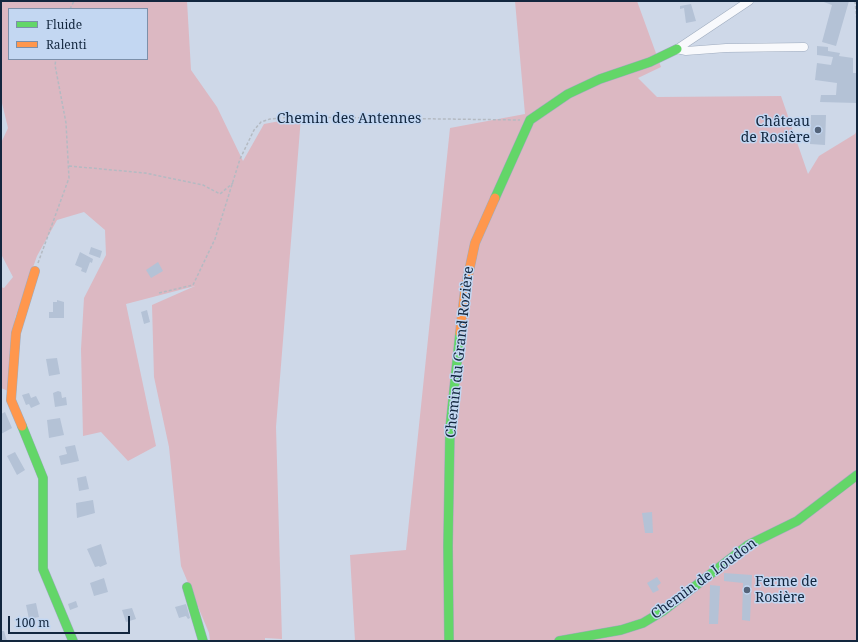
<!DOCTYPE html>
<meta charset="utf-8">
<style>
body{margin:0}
#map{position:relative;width:858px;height:642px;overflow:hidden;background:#ced8e8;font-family:"Noto Serif",serif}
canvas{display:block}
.frame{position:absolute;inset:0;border:2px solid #12263e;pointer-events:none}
.legend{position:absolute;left:8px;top:8px;width:140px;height:52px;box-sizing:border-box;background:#c3d7f2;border:1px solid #7c90aa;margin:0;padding:5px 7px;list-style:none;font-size:12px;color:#12263e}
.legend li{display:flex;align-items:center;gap:8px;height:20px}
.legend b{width:20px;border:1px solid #7c90aa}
.scale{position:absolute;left:8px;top:616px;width:122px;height:18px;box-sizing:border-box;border:2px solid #12263e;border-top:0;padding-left:5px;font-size:12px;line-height:14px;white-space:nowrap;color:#12263e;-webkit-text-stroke:3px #c3d7f2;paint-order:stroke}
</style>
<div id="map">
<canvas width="858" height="642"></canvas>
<div class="frame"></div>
<ul class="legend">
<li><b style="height:5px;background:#63d668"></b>Fluide</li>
<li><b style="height:5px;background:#ff974d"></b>Ralenti</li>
</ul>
<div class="scale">100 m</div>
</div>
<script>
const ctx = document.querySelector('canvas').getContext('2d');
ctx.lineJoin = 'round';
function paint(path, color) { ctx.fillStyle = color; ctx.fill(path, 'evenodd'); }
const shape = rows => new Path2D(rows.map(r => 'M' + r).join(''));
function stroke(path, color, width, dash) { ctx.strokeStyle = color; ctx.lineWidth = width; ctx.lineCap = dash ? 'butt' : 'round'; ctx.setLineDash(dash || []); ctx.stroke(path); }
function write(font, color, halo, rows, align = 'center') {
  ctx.font = font + ' "Noto Serif",serif'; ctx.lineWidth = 3; ctx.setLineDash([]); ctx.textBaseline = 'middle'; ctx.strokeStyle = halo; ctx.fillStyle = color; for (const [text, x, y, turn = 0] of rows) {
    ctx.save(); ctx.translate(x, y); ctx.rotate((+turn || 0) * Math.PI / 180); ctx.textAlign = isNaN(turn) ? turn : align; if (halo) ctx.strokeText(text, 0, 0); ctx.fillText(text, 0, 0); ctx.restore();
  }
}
paint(shape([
 [1,1,187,1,191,70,217,107,243,161,264,124,301,117,276,427,282,639,265,638,265,641,210,641,209,633,181,566,169,447,154,377,152,305,195,286,126,304,156,446,128,461,101,432,83,436,81,349,84,298,106,255,105,230,84,212,57,220,37,256,15,318,8,391,1,388,1,287,4,288,13,277,1,254,1,143,8,128,1,99],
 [9,9,147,9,147,59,9,59],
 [515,1,637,1,661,67,638,78,657,97,781,96,808,174,819,156,855,134,857,130,857,641,355,641,350,555,406,550,450,128,525,114]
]), '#dcb8c2');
paint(shape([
 [821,1,849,1,836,46,822,42,832,5],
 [691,4,696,21,686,23,684,8,680,9,680,6],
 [817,46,828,47,828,51,840,53,839,56,853,58,853,73,857,73,857,103,820,102,821,95,836,95,837,83,815,80,817,63,831,65,833,57,817,55],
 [811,115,826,115,825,145,810,144],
 [91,247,102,251,100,258,89,254],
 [80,252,93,259,92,263,90,262,86,273,81,271,82,268,75,265],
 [158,262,163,271,151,278,146,270],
 [57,300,64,302,64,318,49,318,49,312,53,312,53,302,57,302],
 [147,310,150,322,144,324,141,312],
 [57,358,60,374,49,376,46,359],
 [58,391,61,392,62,398,66,397,67,405,55,407,53,393],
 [29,393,31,398,36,396,40,404,31,408,29,404,26,405,22,395],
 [5,412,12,428,1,434,1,414],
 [60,418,64,435,49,438,47,420],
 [75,445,79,461,61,465,59,456,67,454,65,447],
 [15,452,25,470,17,475,7,456],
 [86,476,89,489,79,491,77,478],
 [93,500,95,513,77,518,76,503],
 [652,512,653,533,645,533,642,513],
 [101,544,107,564,100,567,99,566,95,567,87,549],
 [724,573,752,575,750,621,742,620,743,583,724,581],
 [657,577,661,583,657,586,659,590,653,593,647,583],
 [104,578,108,592,94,596,90,583],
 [710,585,720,586,718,624,709,624],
 [76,601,78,607,70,610,68,604],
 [36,603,39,617,29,619,26,605],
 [186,604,190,618,188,619,186,616,179,618,175,607],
 [132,608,136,619,126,622,122,610],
 [1,631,4,631,7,641,1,641]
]), '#b4c2d6');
const street = shape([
 [749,1,677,49,686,51,726,48,804,47]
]);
const fast = shape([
 [495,198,530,120,568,94,600,79,650,62,677,49],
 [22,426,43,478,43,569,73,641],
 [187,587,203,641],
 [449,641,448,546,450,428,460,333],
 [559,641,621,630,643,623,663,611,748,545,797,521,857,475]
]);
const slow = shape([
 [460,333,465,290,475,243,495,198],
 [22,426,11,400,16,333,35,271]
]);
stroke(street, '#9eabbe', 9);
stroke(fast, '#9eabbe', 10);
stroke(slow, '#9eabbe', 10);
stroke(shape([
 [855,1,857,21],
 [70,9,74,1],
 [69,166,145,173,203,185,220,194,233,183],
 [38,263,69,178,66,123,55,65,56,59],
 [159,293,193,285,215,239,240,159,254,130,261,122,270,119,292,117,520,120]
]), '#b4bac2', 1.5, [3, 2]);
stroke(street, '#f8f9fc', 8);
stroke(fast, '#63d668', 9);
stroke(slow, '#ff974d', 9);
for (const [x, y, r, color] of [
 [818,130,4,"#54647a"],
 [747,590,4,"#54647a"]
]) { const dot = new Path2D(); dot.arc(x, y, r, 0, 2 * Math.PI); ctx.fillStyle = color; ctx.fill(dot); stroke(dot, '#c3d7f2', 1.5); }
write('14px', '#12263e', '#c3d7f2', [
 ["Chemin des Antennes",349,119],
 ["Chemin du Grand Rozière",460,352,-84],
 ["Chemin de Loudon",704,579,-36]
]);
write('14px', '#12263e', '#c3d7f2', [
 ["Château",810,122],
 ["de Rosière",810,138],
 ["Ferme de",755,582,"left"],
 ["Rosière",755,598,"left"]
], 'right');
</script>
